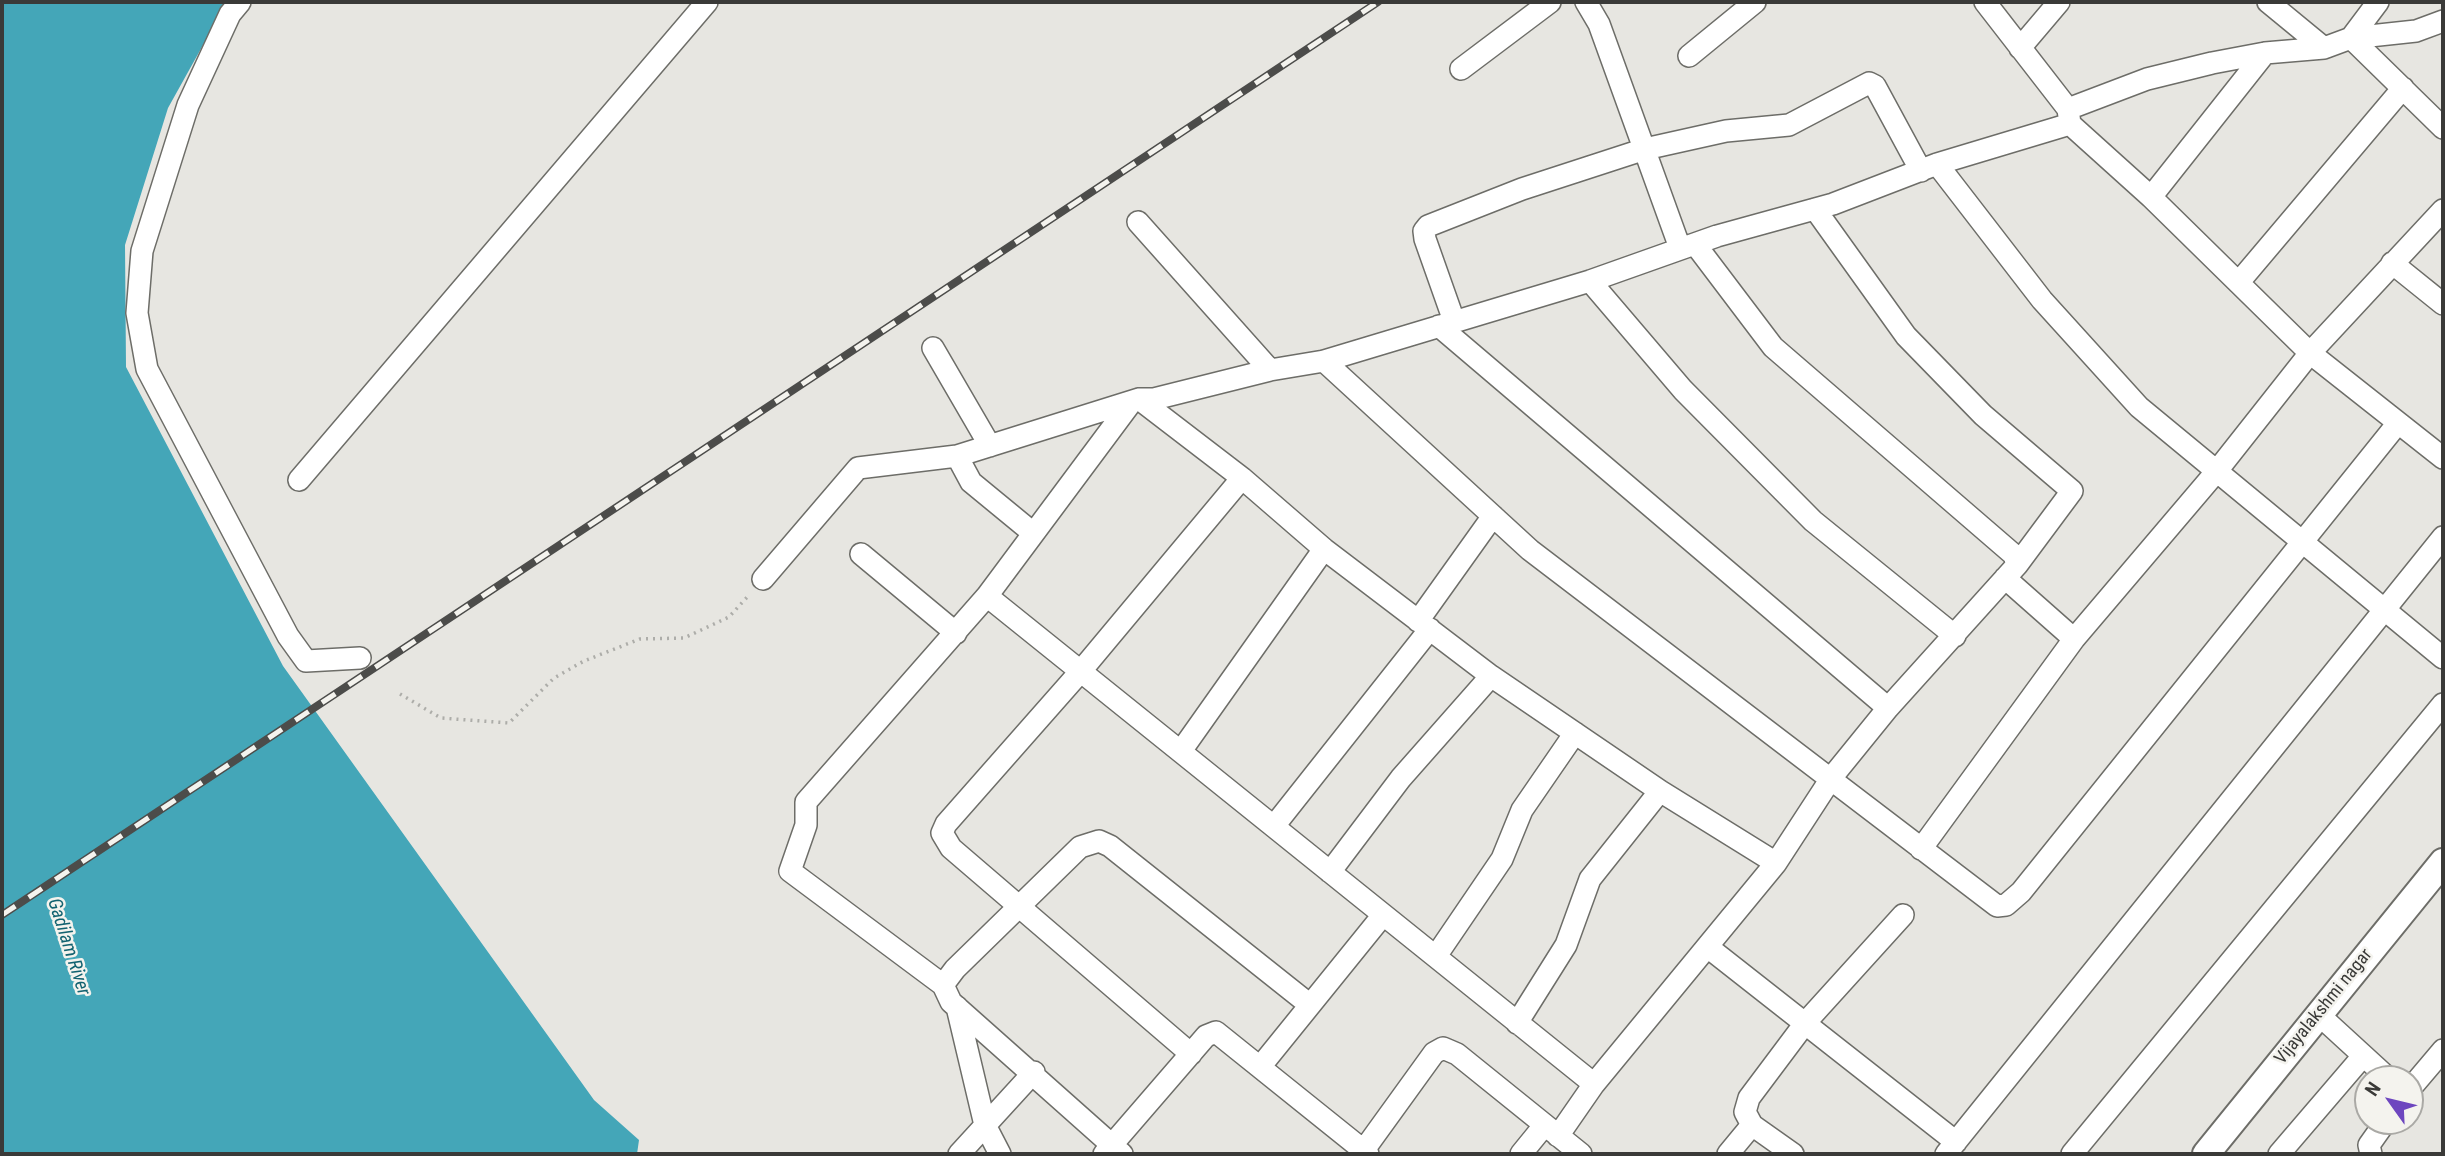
<!DOCTYPE html>
<style>
body{margin:0}
#map{position:relative;width:2445px;height:1156px;overflow:hidden;background:#e7e6e1;font-family:"Roboto Condensed",sans-serif}
canvas{display:block}
.frame{position:absolute;inset:0;border:4px solid #3a3a38;pointer-events:none}
.north{position:absolute;left:2354px;top:1065px;width:70px;height:70px;box-sizing:border-box;background:#f4f3ee;border:2px solid #aaa9a5;border-radius:50%;rotate:304deg;font-size:19px;font-weight:700;line-height:28px;text-align:center;color:#3a3a38}
.north::after{content:'';display:block;margin:auto;width:24px;height:32px;background:#6d46bf;clip-path:polygon(50% 0,100% 100%,50% 72%,0 100%)}
</style>
<div id="map">
<canvas width="2445" height="1156"></canvas>
<div class="frame"></div>
<div class="north">N</div>
</div>
<script>
const ctx = document.querySelector('canvas').getContext('2d');
ctx.lineJoin = 'round';
function paint(path, color) { ctx.fillStyle = color; ctx.fill(path, 'evenodd'); }
const shape = rows => new Path2D(rows.map(r => 'M' + r).join(''));
function stroke(path, color, width, dash) { ctx.strokeStyle = color; ctx.lineWidth = width; ctx.lineCap = dash ? 'butt' : 'round'; ctx.setLineDash(dash || []); ctx.stroke(path); }
function write(font, color, halo, rows, align = 'center') {
  ctx.font = font + ' "Roboto Condensed",sans-serif'; ctx.lineWidth = 5; ctx.setLineDash([]); ctx.textBaseline = 'middle'; ctx.strokeStyle = halo; ctx.fillStyle = color; for (const [text, x, y, turn = 0] of rows) {
    ctx.save(); ctx.translate(x, y); ctx.rotate((+turn || 0) * Math.PI / 180); ctx.textAlign = isNaN(turn) ? turn : align; if (halo) ctx.strokeText(text, 0, 0); ctx.fillText(text, 0, 0); ctx.restore();
  }
}
paint(shape([
 [2,2,227,2,168,108,125,245,126,367,283,666,594,1100,639,1140,637,1154,2,1154]
]), '#44a6b8');
const minor = shape([
 [240,2,230,14,188,105,142,251,137,313,147,369,288,636,306,661,360,658],
 [1586,2,1599,24,1680,248],
 [1985,2,2068,109],
 [2268,2,2324,48],
 [2351,38,2443,128],
 [2351,38,2416,31,2443,21],
 [2020,48,2059,2],
 [1689,56,1755,2],
 [1461,69,1550,2],
 [2070,124,2151,197,2310,353,2443,458],
 [1937,164,2042,300,2139,407,2443,658],
 [2151,197,2265,53],
 [1815,209,1906,336,1983,415,2072,491,2017,565],
 [1138,222,1270,370],
 [2392,263,2443,304],
 [1590,281,1683,390,1813,521,1955,636],
 [2239,282,2403,88],
 [1454,321,1425,239,1424,231,1428,226,1522,189,1645,149,1726,131,1789,125,1869,83,1875,86,1921,171],
 [1439,326,1888,708],
 [933,348,990,446],
 [1324,361,1530,550,1997,906,2006,905,2021,892,2398,423],
 [1139,399,1242,478,1324,549,1491,676,1660,791,1776,863],
 [957,456,971,482,1033,533],
 [299,480,707,2],
 [861,554,956,633],
 [2005,578,2074,639],
 [763,579,858,468,957,456,1139,399,1154,399,1270,370,1324,361,1590,281,1717,236,1833,204,1937,164,2070,124,2068,109,2147,79,2212,63,2265,53,2324,48,2351,38,2378,2],
 [987,596,1594,1084],
 [1418,621,1493,516],
 [1181,751,1324,549],
 [1274,826,1430,629],
 [1921,849,2074,639,2216,472,2310,353,2443,210],
 [1330,872,1401,778,1491,676],
 [1709,948,1956,1142],
 [1436,956,1502,859,1522,810,1575,733],
 [943,985,790,871,806,825,806,802,987,596,1130,404],
 [957,1007,985,1125,1000,1154],
 [2318,1014,2389,1079],
 [1517,1023,1566,945,1590,879,1660,791],
 [1191,1054,951,848,942,833,946,824,1080,672,1242,478],
 [1260,1067,1383,915],
 [2410,1089,2443,1050],
 [1558,1136,1594,1084,1776,863,1832,777,1888,708,2017,565,2014,555,1773,347,1695,244],
 [959,1154,1034,1072],
 [1104,1154,1206,1036,1216,1032,1368,1154],
 [1122,1154,951,1002,943,985,955,969,1080,847,1099,841,1110,846,1310,1005],
 [1361,1154,1434,1053,1443,1048,1457,1054,1581,1154],
 [1521,1154,1543,1127],
 [1728,1154,1752,1125],
 [1793,1154,1752,1125,1745,1112,1749,1098,1806,1022,1903,915],
 [1946,1154,2443,537],
 [2072,1154,2443,704],
 [2279,1154,2363,1056],
 [2371,1154,2369,1145,2386,1121]
]);
const tertiary = shape([
 [2206,1154,2443,862]
]);
stroke(minor, '#6d6d68', 24);
stroke(tertiary, '#6d6d68', 30);
stroke(shape([
 [400,694,441,718,509,723,554,678,584,661,640,639,684,638,729,617,750,594]
]), '#adada9', 3.5, [2, 5]);
stroke(minor, '#fff', 21);
stroke(tertiary, '#fff', 26);
const rail = shape([
 [2,915,1378,2]
]);
stroke(rail, '#4c4c4a', 8);
stroke(rail, '#f4f3ee', 5, [16]);
write('18px', '#3a3a38', '#f4f3ee', [
 ["Vijayalakshmi nagar",2324,1007,-51]
]);
write('italic 19px', '#126270', '#f4f3ee', [
 ["Gadilam River",68,947,72]
]);
</script>
